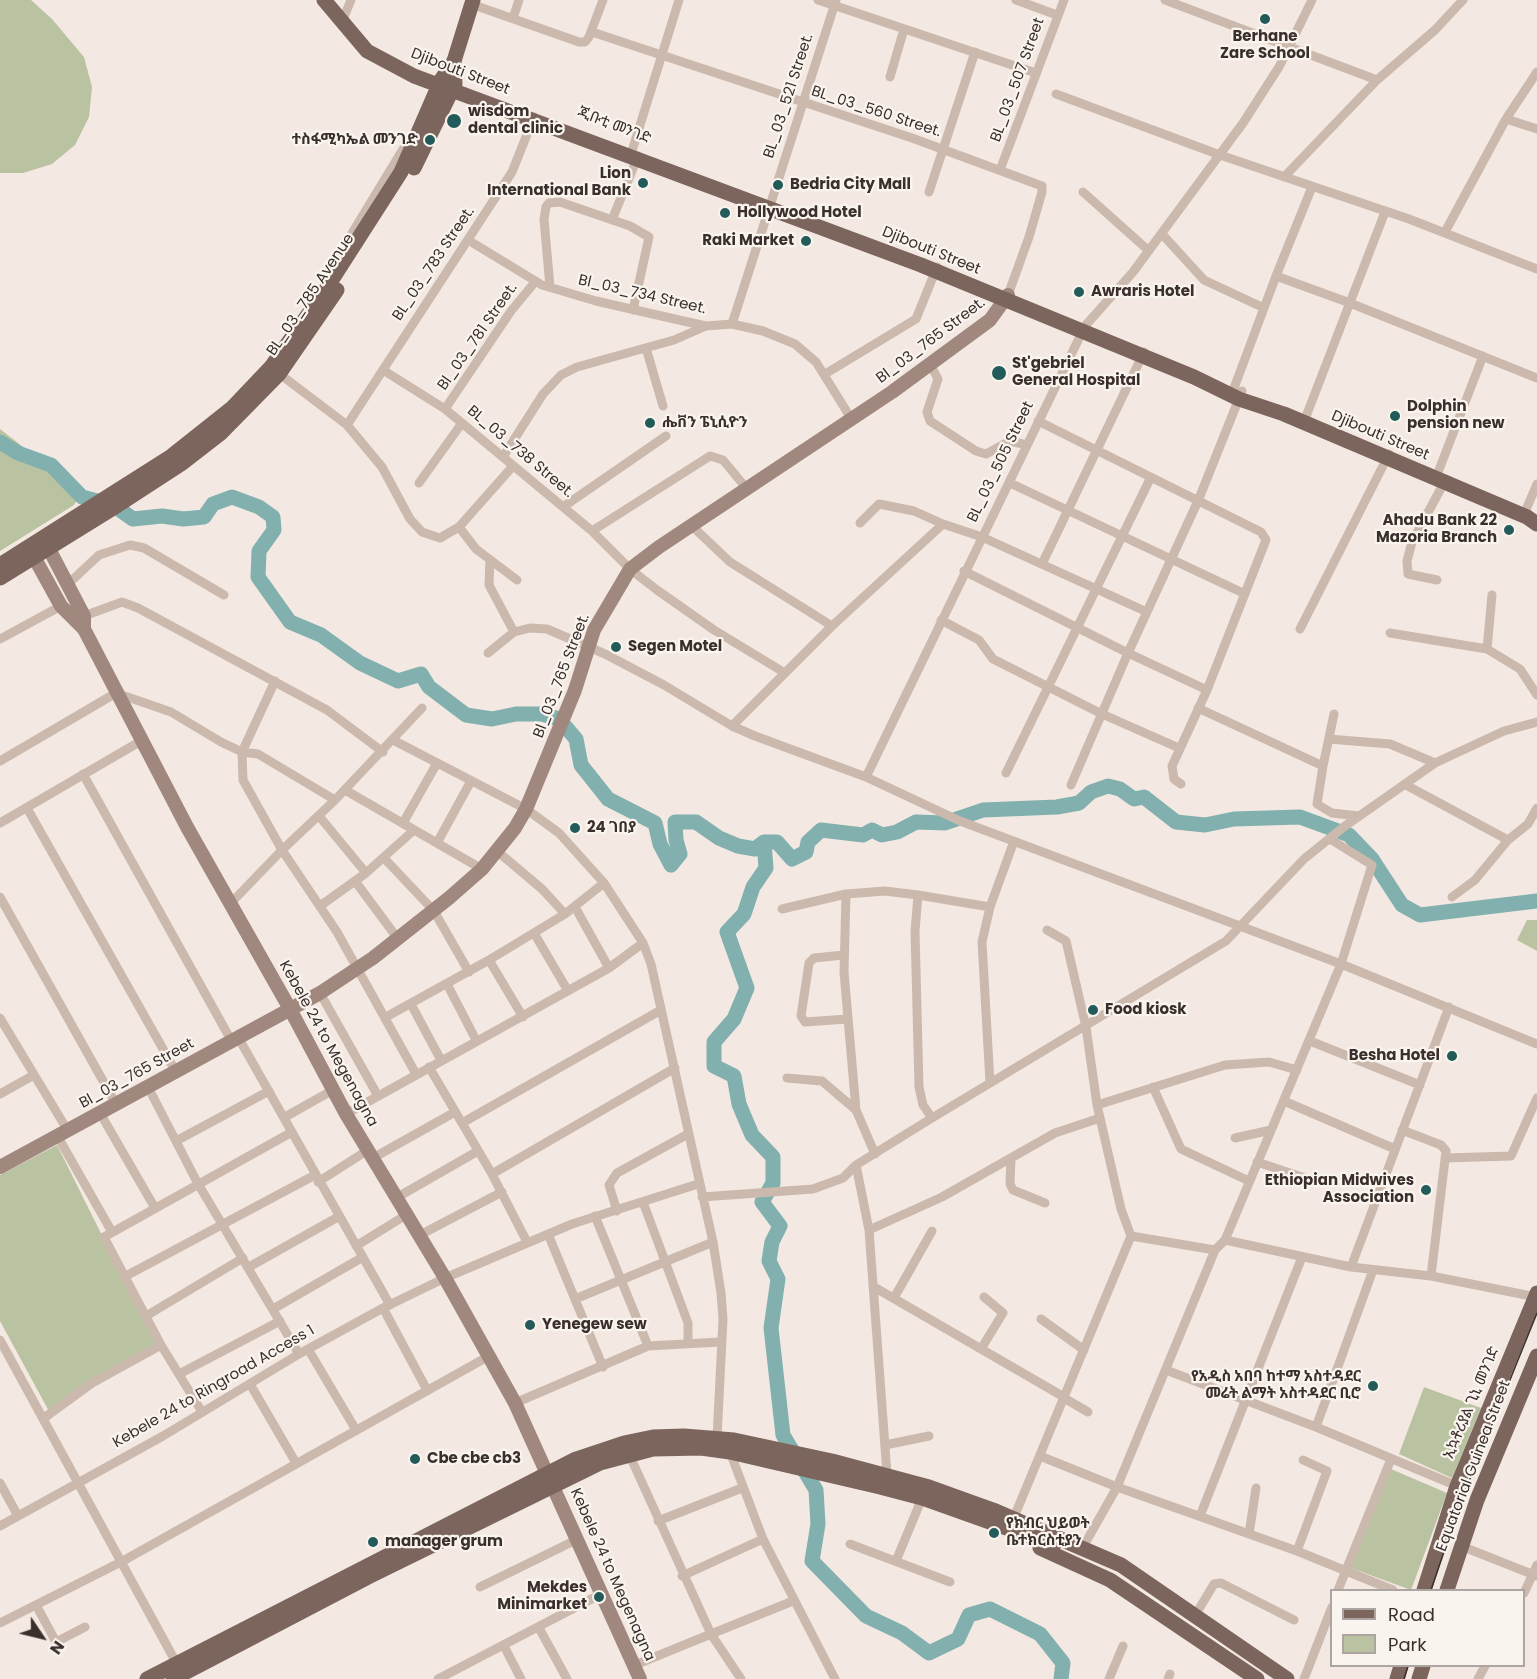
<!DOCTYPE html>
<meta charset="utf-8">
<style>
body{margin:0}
#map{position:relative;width:1537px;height:1679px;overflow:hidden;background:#f3e9e2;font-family:Poppins,sans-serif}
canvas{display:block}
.legend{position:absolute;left:1330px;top:1589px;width:195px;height:78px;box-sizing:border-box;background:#faf4ef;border:2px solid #ada5a1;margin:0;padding:8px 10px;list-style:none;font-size:18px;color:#3a2f2c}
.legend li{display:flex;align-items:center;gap:12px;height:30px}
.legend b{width:30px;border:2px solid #ada5a1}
.north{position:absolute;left:12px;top:1607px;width:60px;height:60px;-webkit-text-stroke:4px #faf4ef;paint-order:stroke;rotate:125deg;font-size:16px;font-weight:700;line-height:24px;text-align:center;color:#3a2f2c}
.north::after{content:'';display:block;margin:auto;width:21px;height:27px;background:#3a2f2c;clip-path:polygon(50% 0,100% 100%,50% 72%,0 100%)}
</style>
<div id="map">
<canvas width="1537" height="1679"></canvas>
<ul class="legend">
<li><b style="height:8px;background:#7c655d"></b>Road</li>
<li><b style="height:16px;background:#bac3a1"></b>Park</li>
</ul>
<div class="north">N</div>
</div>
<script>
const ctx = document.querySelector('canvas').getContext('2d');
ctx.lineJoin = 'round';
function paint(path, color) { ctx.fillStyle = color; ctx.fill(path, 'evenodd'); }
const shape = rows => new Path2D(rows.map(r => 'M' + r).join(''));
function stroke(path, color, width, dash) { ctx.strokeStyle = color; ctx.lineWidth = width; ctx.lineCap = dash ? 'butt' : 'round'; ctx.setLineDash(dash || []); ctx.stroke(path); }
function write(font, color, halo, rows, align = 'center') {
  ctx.font = font + ' Poppins,"Noto Sans Ethiopic",sans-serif'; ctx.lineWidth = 4.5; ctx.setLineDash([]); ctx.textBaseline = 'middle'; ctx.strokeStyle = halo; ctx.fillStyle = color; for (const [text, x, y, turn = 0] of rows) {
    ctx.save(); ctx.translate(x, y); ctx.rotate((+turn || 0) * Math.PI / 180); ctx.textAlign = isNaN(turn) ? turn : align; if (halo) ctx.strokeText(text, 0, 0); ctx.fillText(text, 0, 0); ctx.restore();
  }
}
paint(shape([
 [0,0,31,0,52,19,84,57,92,87,89,117,75,145,52,164,23,173,0,173],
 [0,429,31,453,54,467,78,498,74,505,0,551],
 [1527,920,1537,920,1537,951,1517,940],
 [57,1145,157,1346,51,1415,0,1321,0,1175],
 [1424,1387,1481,1408,1452,1478,1399,1454],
 [1391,1469,1447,1493,1411,1590,1351,1568]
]), '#bac3a1');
stroke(shape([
 [0,442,18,453,51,465,82,497,113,505,133,519,162,516,183,519,204,517,213,504,232,497,259,507,273,517,274,530,259,551,258,577,290,622,321,635,360,663,398,681,421,674,429,687,466,715,492,719,516,714,542,714,559,719,576,739,581,765,608,799,655,823,660,844,671,865,680,854,676,840,675,822,696,822,719,838,738,846,755,849,764,842,777,842,792,859,806,852,808,842,821,830,863,835,872,830,882,835,897,832,916,822,945,823,983,810,1057,807,1079,803,1091,792,1108,786,1120,789,1134,799,1144,797,1176,822,1205,825,1234,819,1300,817,1349,835,1372,859,1402,905,1420,915,1537,901],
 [764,842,766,868,753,887,744,914,727,932,747,988,734,1019,714,1042,714,1066,734,1076,739,1104,752,1135,773,1157,773,1183,762,1202,780,1226,772,1242,769,1261,778,1279,771,1328,783,1435,816,1490,818,1524,812,1561,866,1616,902,1633,929,1653,958,1639,969,1615,990,1609,1040,1634,1063,1663,1061,1679]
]), '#81b0ae', 15);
stroke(shape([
 [818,0,1036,73],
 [1016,0,1057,15],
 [1165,0,1377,80],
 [471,4,579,42,585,42,589,37,603,0],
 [344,17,351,0],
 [513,18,519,0],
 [592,32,912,138,1042,186,1042,192,1029,237,1008,295],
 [890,77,904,29],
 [1056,94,1220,155,1409,219,1537,269],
 [1506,119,1537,72],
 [632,151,679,0],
 [1000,170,1064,0],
 [1284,177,1377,80,1435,30,1463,0],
 [929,192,975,52],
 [1083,192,1149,251],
 [612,220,638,156],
 [1445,232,1506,119,1537,129],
 [1162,234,1204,280,1264,308],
 [468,240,542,285,596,301,679,320,706,326,732,324,763,331,795,344,816,362,852,420],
 [340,253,403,149,411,144],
 [1276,276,1312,187],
 [550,287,544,219,546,207,549,203,560,202,630,226,649,237,633,310],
 [732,324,836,0],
 [646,348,663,406],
 [930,364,938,379,927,412,930,421,976,451,986,454,1010,441,1027,445],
 [383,370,445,409,592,531,630,569,657,590,714,630,785,673],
 [277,372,347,425,382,467,410,519,422,532,440,538,459,527,513,466],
 [825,374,916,319,937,267],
 [1234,388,1276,276,1350,303,1537,378],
 [445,409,511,311,535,282],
 [1305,419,1385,212],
 [1038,421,1261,532,1266,540,1207,690,1128,653,1071,785],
 [347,425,512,172,534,117],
 [503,457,543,394,561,375,577,367,674,340,706,326],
 [1437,475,1483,356],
 [419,483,462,423],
 [1010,483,1243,593],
 [563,507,666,436],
 [1525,512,1537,484],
 [860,523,879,504,914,511,943,524],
 [692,526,730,562,832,626],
 [459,527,476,549,517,580],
 [592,531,710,456,723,460,747,489],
 [490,560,489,585,514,632],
 [1042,564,1144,352],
 [964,571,1128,653,1198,501,1242,391],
 [1437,580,1408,574,1407,561,1412,542,1446,479],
 [68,584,99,555,130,545,144,548,224,595],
 [84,616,122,602,138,608,327,710,383,752],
 [941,620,979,640,993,659,1102,714,1179,748],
 [1300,629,1389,454],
 [1390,633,1487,649,1520,669,1537,695],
 [0,639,61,606],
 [1487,649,1492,595],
 [488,653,514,632,530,628,547,629,605,654,664,685,732,726,755,736,866,777,960,821,1341,964,1537,1044],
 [275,681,242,752,243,780,282,850,337,932,416,1074],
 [1198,708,1323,766,1334,714],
 [732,726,832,626,943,524,982,537,1147,612],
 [1329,739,1390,744,1435,763],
 [393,740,526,809,559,833,604,883,643,943,651,964,713,1242,721,1293,723,1319,717,1438],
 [0,761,116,693,171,712,221,742,242,752,258,754,335,800],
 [1323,766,1317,804,1332,813,1359,816],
 [1006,773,1151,477],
 [83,774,231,1040],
 [866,777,1085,326,1133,272,1243,123,1279,67,1312,0],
 [1181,784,1174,779,1172,766,1207,690],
 [1406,785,1508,840],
 [345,790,482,869],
 [27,808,176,1072],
 [319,816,366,873],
 [0,823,141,741],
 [403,823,437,763],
 [437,843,471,781],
 [497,851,542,889,565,914],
 [384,858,434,911,469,972],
 [355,881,398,939],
 [846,894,844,972,856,1110,875,1154],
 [918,895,990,907],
 [0,897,116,1104],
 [1452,897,1475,880,1508,840,1528,824,1537,808],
 [230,904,282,850,335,800,422,708],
 [320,906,366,873,414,830],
 [575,907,609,968],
 [782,909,846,894,885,891,918,895,915,931,919,1087,923,1105,932,1118],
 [534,933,568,991],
 [844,955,814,958,809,963,801,1016,805,1022,847,1019],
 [447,984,476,1040],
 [320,993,378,1096],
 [411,1004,441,1060],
 [386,1017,489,960],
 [523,1017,489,960,565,914,604,883],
 [0,1018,68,1131],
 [238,1037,390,1305],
 [1310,1041,1420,1085],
 [429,1067,492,1174,527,1242],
 [787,1078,822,1081,856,1110],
 [990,1083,982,942,990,907,1014,841],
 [148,1087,197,1182,299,1354],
 [1153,1087,1181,1149,1249,1181],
 [0,1094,34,1075],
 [1284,1101,1395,1149],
 [1097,1105,1225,1065,1269,1062,1297,1070],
 [100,1113,155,1208],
 [346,1114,609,968,643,943],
 [285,1117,333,1090],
 [462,1123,661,1010],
 [1402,1130,1441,1145,1446,1151,1431,1276],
 [58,1137,112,1232],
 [1235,1138,1271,1130],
 [176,1141,269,1091],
 [373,1158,455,1112],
 [1011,1158,1010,1184,1013,1190,1045,1203],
 [1445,1158,1511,1156,1537,1098],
 [1257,1162,1308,1179],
 [856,1165,869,1230,887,1474],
 [492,1174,675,1068],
 [318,1182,368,1150],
 [702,1197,813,1189,843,1178,856,1165,932,1118,1226,941,1304,859,1345,826,1435,763,1504,731,1537,722],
 [396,1198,478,1151],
 [643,1202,688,1323,688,1342],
 [617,1211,609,1185,617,1173,688,1134],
 [595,1216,648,1346],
 [869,1230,942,1197,1055,1133,1100,1118],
 [548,1234,603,1367],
 [418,1236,502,1192],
 [1131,1236,1215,1250],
 [1225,1240,1351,1267,1449,1007],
 [356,1246,406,1215],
 [249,1267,338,1217],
 [1351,1267,1431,1276,1536,1297],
 [124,1277,315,1175],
 [874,1287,1064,1397],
 [894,1298,932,1231],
 [575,1299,713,1242],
 [383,1308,427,1390],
 [273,1309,363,1257],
 [146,1316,243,1258],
 [1041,1319,1084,1350],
 [0,1340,178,1666],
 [308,1349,356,1430],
 [981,1349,1003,1313,984,1297],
 [1166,1370,1316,1427,1457,1486],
 [179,1374,280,1321],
 [250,1384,296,1463],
 [1064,1398,1088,1412],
 [515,1403,648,1346,720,1342],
 [202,1412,161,1345,104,1237,292,1132],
 [44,1418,92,1383,161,1345],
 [1316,1427,1373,1270],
 [885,1445,929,1436],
 [730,1452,763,1539,835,1679],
 [629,1454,711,1634,793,1601],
 [1040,1456,1117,1487,1297,1551,1393,1590],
 [0,1483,18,1516],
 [1017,1510,1131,1236,1121,1209,1097,1105,1086,1027,1066,941,1047,930],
 [1200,1516,1302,1257],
 [658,1521,742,1488],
 [0,1526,163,1436,299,1354,383,1308,445,1278,572,1224,698,1184],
 [1249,1534,1256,1488],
 [1087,1540,1117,1487,1215,1250,1225,1240,1341,964,1372,865,1330,839],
 [850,1544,950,1582],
 [1461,1546,1537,1576],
 [1297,1551,1327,1471,1303,1460],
 [896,1561,922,1498],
 [682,1576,763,1539],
 [480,1587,578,1539],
 [1338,1590,1391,1459],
 [1524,1593,1537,1565],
 [36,1605,56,1642,85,1627],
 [1199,1609,1214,1584,1221,1583,1294,1620],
 [0,1623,121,1562,489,1356],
 [539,1628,567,1679],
 [504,1646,521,1679],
 [635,1665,711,1634,741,1679],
 [438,1679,603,1593],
 [1109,1679,1123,1646],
 [1168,1679,1170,1674],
 [1304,1679,1332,1607],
 [1478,1679,1485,1666]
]), '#ccb9ad', 9);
stroke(shape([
 [48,547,84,616,84,629],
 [34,557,61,606,84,629,187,827,290,1009,346,1114,445,1278,515,1403,640,1679],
 [0,1167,320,993,373,958,449,898,482,869,515,828,526,809,575,690,594,630,630,569,659,547,892,392,990,320,1008,295]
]), '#a0887e', 14);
stroke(shape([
 [324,0,367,51,414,76,921,265,1194,377,1239,399,1284,414,1527,517,1537,524],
 [414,168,455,84,454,61],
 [0,565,170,457,233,407,271,367,326,289,401,172,441,80,454,61,473,0],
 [0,578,118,505,181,464,221,433,279,374,337,290],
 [1040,1548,1110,1580,1257,1679],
 [1424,1590,1457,1486,1537,1293],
 [1447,1590,1477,1500,1537,1356],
 [147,1679,576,1459,624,1443,653,1437,684,1436,734,1440,832,1461,929,1487,993,1510,1121,1565,1287,1679],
 [173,1679,368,1577,600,1463,653,1449,701,1448,730,1452,880,1487,922,1498,1054,1545],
 [1397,1679,1401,1666],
 [1419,1679,1423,1666]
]), '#7c655d', 15);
stroke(shape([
 [1431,1590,1463,1496,1537,1313],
 [1404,1679,1408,1666]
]), '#3a2f2c', 1.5);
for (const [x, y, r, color] of [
 [1265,19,6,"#225b5a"],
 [454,121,8,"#225b5a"],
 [430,140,6,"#225b5a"],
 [643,183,6,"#225b5a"],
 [778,185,6,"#225b5a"],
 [725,213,6,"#225b5a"],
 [806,241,6,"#225b5a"],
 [1079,292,6,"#225b5a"],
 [999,373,8,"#225b5a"],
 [1395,416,6,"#225b5a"],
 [650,423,6,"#225b5a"],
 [1509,530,6,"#225b5a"],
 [616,647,6,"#225b5a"],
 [575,828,6,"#225b5a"],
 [1093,1010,6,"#225b5a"],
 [1452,1056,6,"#225b5a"],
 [1426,1190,6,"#225b5a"],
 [530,1325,6,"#225b5a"],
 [1373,1386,6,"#225b5a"],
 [415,1459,6,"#225b5a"],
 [994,1533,6,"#225b5a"],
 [373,1542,6,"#225b5a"],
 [599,1597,6,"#225b5a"]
]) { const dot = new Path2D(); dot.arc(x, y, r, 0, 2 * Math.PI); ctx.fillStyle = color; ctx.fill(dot); stroke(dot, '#faf4ef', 2); }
write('bold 15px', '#3a2f2c', '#faf4ef', [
 ["Berhane",1265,37,"center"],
 ["Zare School",1265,54,"center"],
 ["wisdom",468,112],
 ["dental clinic",468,129],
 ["ተስፋሚካኤል መንገድ",418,140,"right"],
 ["Lion",631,174,"right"],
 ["International Bank",631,191,"right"],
 ["Bedria City Mall",790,185],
 ["Hollywood Hotel",737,213],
 ["Raki Market",794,241,"right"],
 ["Awraris Hotel",1091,292],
 ["St'gebriel",1012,364],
 ["General Hospital",1012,381],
 ["Dolphin",1407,407],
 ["pension new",1407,424],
 ["ሔቨን ፔኒሲዮን",662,423],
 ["Ahadu Bank 22",1497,521,"right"],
 ["Mazoria Branch",1497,538,"right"],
 ["Segen Motel",628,647],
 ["24 ገበያ",587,828],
 ["Food kiosk",1105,1010],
 ["Besha Hotel",1440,1056,"right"],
 ["Ethiopian Midwives",1414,1181,"right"],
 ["Association",1414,1198,"right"],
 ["Yenegew sew",542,1325],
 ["የአዲስ አበባ ከተማ አስተዳደር",1361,1377,"right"],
 ["መሬት ልማት አስተዳደር ቢሮ",1361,1394,"right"],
 ["Cbe cbe cb3",427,1459],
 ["የክብር ህይወት",1006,1524],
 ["ቤተክርስቲያን",1006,1541],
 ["manager grum",385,1542],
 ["Mekdes",587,1588,"right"],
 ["Minimarket",587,1605,"right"]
], 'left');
write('15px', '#3a2f2c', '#faf4ef', [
 ["Djibouti Street",460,72,21],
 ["BL_03_507 Street",1018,80,-70],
 ["BL_03_521 Street.",789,96,-72],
 ["BL_03_560 Street.",876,112,18],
 ["ጂቡቲ መንገድ",614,126,21],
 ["Djibouti Street",931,251,22],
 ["BL_03_783 Street.",434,264,-56],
 ["BL_03_785 Avenue",311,295,-56],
 ["Bl_03_734 Street.",642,295,13],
 ["Bl_03_781 Street.",478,337,-55],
 ["Bl_03_765 Street.",931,341,-37],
 ["Djibouti Street",1380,436,23],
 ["BL_03_738 Street.",520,452,40],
 ["BL_03_505 Street",1001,462,-64],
 ["Bl_03_765 Street.",562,676,-69],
 ["Kebele 24 to Megenagna",328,1044,61],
 ["Bl_03_765 Street",137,1074,-29],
 ["Kebele 24 to Ringroad Access 1",214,1387,-30],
 ["ኢኳቶሪያል ጊኒ መንገድ",1472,1403,-67],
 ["Equatorial Guinea Street",1474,1466,-69],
 ["Kebele 24 to Megenagna",612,1575,66]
]);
</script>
